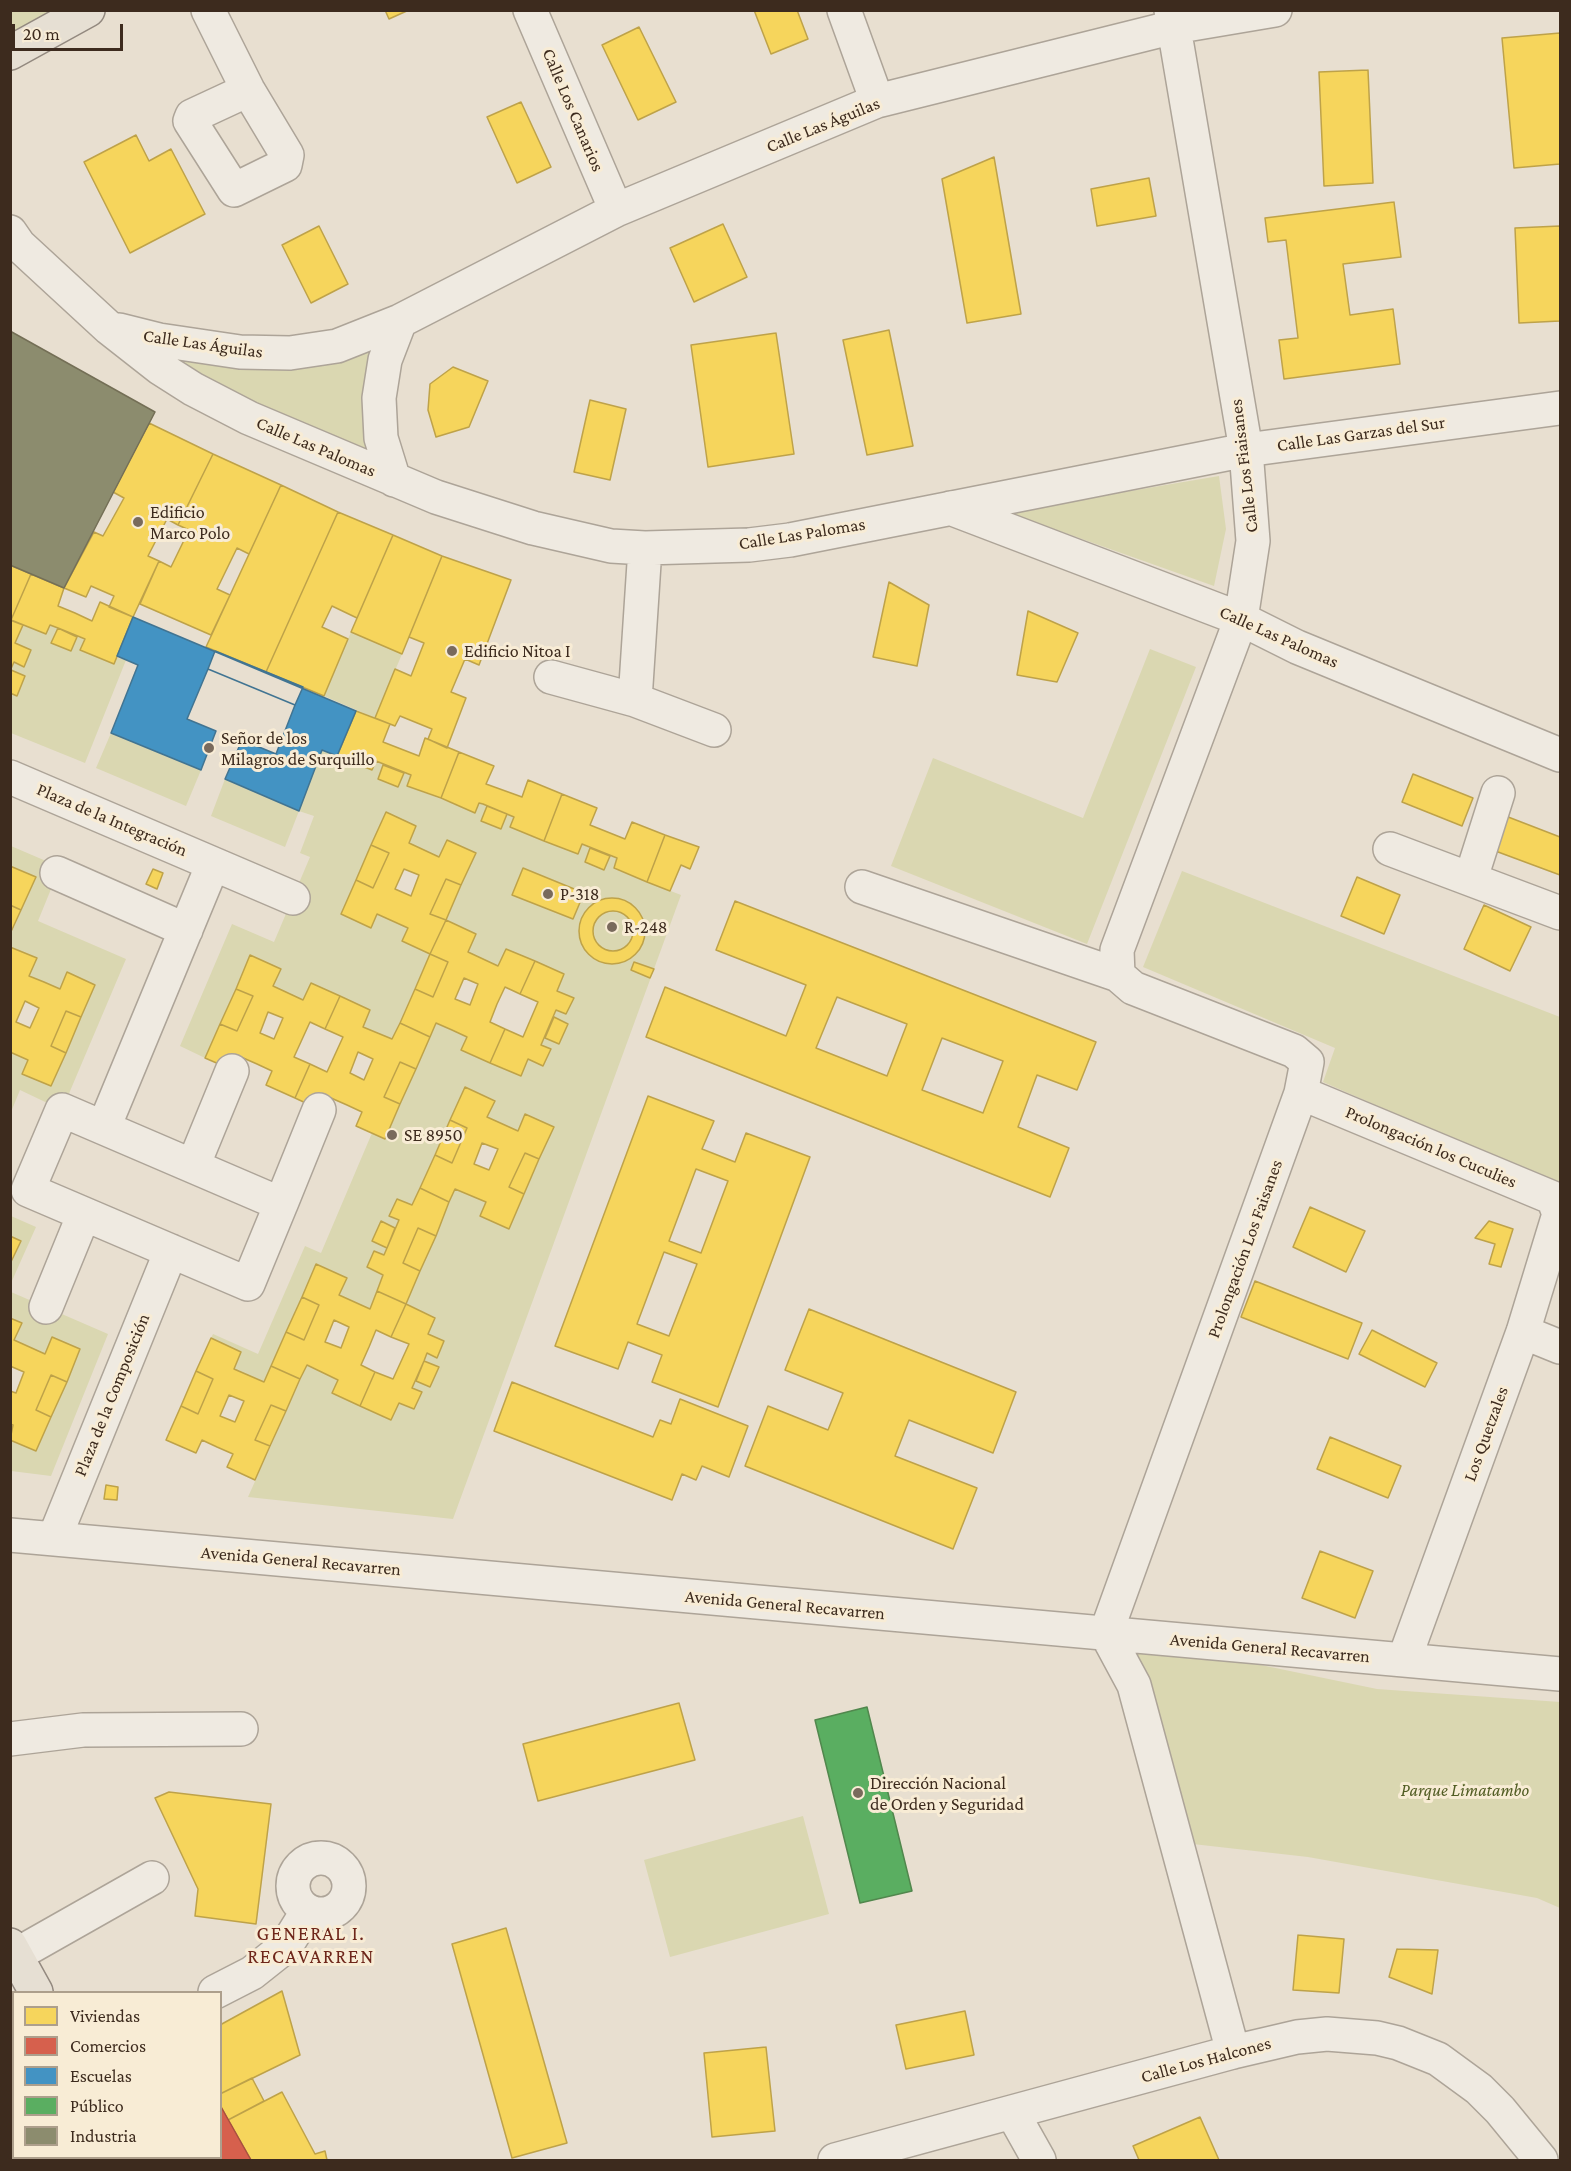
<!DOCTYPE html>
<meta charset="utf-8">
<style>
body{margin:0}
#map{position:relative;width:1571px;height:2171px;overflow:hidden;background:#e8dfd0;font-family:"Crimson Pro",serif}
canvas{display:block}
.frame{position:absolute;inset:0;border:12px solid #3d2b1e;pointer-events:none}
.legend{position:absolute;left:12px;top:1991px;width:210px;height:168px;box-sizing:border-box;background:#f8ecd5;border:2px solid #ad9f8c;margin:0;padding:8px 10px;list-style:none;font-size:18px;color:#3d2b1e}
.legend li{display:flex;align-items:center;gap:12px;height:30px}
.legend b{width:30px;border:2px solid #ad9f8c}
.scale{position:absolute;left:12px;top:24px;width:111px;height:27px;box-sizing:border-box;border:3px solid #3d2b1e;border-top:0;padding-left:8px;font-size:18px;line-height:21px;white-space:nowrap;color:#3d2b1e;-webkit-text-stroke:4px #f8ecd5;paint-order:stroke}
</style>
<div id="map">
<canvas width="1571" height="2171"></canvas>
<div class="frame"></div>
<ul class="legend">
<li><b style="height:16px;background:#f6d55c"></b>Viviendas</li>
<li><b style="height:16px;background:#d6604d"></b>Comercios</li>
<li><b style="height:16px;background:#4393c3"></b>Escuelas</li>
<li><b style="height:16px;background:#5aae61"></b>Público</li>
<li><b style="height:16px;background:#8c8c6e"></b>Industria</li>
</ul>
<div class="scale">20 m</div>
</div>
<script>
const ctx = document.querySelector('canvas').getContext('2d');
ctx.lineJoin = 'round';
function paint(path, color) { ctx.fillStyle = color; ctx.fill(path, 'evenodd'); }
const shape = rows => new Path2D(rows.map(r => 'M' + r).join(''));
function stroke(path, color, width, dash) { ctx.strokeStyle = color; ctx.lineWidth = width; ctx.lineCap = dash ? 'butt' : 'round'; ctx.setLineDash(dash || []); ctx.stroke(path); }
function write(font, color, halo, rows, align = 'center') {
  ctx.font = font + ' "Crimson Pro",serif'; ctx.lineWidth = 6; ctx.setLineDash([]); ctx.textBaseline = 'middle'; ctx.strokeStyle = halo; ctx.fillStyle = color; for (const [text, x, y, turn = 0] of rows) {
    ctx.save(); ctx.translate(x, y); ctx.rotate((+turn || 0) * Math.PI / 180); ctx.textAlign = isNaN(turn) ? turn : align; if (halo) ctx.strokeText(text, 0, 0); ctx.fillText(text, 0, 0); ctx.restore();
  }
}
paint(shape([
 [14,10,54,11,11,35,10,12],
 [400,321,386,458,193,389,159,340,239,352],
 [1219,476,1226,529,1214,586,1006,512],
 [23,625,45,634,50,625,58,628,51,643,71,651,77,637,85,639,81,649,126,660,85,763,11,733,10,693,17,695,25,676,11,670,14,662,31,650,15,643],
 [351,632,402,654,375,718,324,696],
 [1150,649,1196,667,1087,944,891,866,933,758,1083,818],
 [111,733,201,770,186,806,96,768],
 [322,750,372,770,376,761,383,765,378,779,397,787,404,773,411,775,407,786,475,812,479,803,483,804,487,806,481,821,500,829,507,814,514,817,510,827,578,854,582,844,590,848,585,862,604,870,610,856,617,858,614,869,681,895,453,1519,248,1497,307,1365,338,1380,391,1420,399,1403,414,1409,421,1393,412,1388,416,1381,430,1387,439,1367,424,1361,427,1353,437,1358,444,1341,428,1334,435,1317,406,1304,455,1189,486,1202,509,1229,553,1127,525,1114,518,1131,487,1117,495,1100,465,1087,412,1205,397,1199,390,1215,399,1220,395,1228,381,1221,372,1241,387,1248,384,1255,374,1251,367,1267,383,1275,370,1309,339,1295,347,1278,317,1264,264,1382,234,1369,241,1352,211,1338,213,1334,258,1354,305,1246,321,1253,372,1133,385,1139,436,1023,467,1037,462,1051,521,1076,528,1059,543,1066,551,1050,541,1045,545,1038,559,1044,568,1024,554,1017,556,1010,566,1014,574,999,557,991,564,974,535,961,506,949,498,966,468,952,476,934,446,920,475,853,447,840,439,857,409,843,416,826,386,812,341,914,371,927,377,914,408,928,402,941,430,954,392,1039,363,1027,370,1010,311,983,303,1000,273,986,280,969,250,956,205,1058,180,1046,232,924,274,942,310,857,300,853,314,816,299,811,285,847,211,816,225,779,299,810],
 [11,846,60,867,38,921,126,959,62,1110,20,1090,11,1112,11,1052,28,1060,22,1074,51,1086,95,985,67,972,60,989,29,976,36,958,11,947,11,934,36,877,11,866],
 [1182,871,1560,1017,1560,1186,1323,1082,1335,1048,1143,967],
 [11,1216,36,1227,11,1283,11,1264,21,1241,11,1236],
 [11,1292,108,1334,51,1476,11,1471,11,1440,36,1451,80,1349,52,1337,45,1354,14,1340,22,1323,11,1318],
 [1106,1633,1377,1689,1560,1702,1560,1908,1537,1898,1308,1857,1175,1842],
 [803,1816,829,1914,670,1957,644,1860]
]), '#dad7b1');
const homes = shape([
 [385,10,409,10,389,19,385,10],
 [754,10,797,10,808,39,771,54,754,10],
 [639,27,676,102,638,120,602,45,639,27],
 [1560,33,1560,164,1514,168,1502,38,1560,33],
 [1368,70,1373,183,1324,186,1319,72,1368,70],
 [521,102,551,167,517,183,487,117,521,102],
 [136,135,149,161,171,149,205,214,130,253,84,162,136,135],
 [994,157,1021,314,967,323,942,179,994,157],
 [1149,178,1156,216,1097,226,1091,189,1149,178],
 [1394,202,1401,257,1343,264,1350,315,1393,309,1400,364,1284,379,1279,340,1298,338,1286,240,1268,242,1265,218,1394,202],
 [723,224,747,277,694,302,670,248,723,224],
 [319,226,348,284,311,303,282,245,319,226],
 [1560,226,1560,321,1519,323,1515,228,1560,226],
 [889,330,913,446,867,455,843,340,889,330],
 [776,333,794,454,708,467,691,345,776,333],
 [453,367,488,381,469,427,436,437,428,410,430,384,453,367],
 [590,400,626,409,610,480,574,472,590,400],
 [149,423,213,454,178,525,167,519,148,556,159,561,133,617,109,607,114,596,91,586,86,597,64,588,94,532,103,536,124,498,113,492,149,423],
 [213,454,281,485,249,554,237,548,217,589,230,595,211,635,140,604,159,561,171,567,189,530,178,525,213,454],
 [281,485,338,512,266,672,206,647,281,485],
 [338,512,393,535,357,618,332,606,322,627,348,639,324,696,266,672,338,512],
 [393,535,442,556,402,654,351,632,393,535],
 [442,556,511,580,479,665,465,659,451,692,466,698,447,748,428,739,432,729,400,716,395,726,375,718,395,669,411,676,424,643,409,637,442,556],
 [10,565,31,574,11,620,10,620,10,565],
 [31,574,64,588,58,606,75,613,92,621,100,602,133,617,114,664,80,650,85,639,58,628,50,625,46,634,11,620,31,574],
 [889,582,929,605,917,666,873,657,889,582],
 [1028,611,1078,633,1057,682,1017,675,1028,611],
 [10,620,23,625,15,643,31,650,24,667,14,662,10,671,10,620],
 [58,628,77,637,71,651,51,643,58,628],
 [11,670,25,676,17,696,10,693,11,670],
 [356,711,390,724,383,742,419,756,425,738,459,752,441,798,407,786,411,775,376,761,372,770,337,756,356,711],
 [459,752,494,766,486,784,522,797,528,780,562,794,544,841,510,827,514,817,483,804,479,803,475,813,441,798,459,752],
 [383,765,404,773,398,787,378,779,383,765],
 [1413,774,1473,798,1462,826,1402,802,1413,774],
 [562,794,597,808,590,825,625,839,632,822,665,835,647,882,614,868,617,858,582,844,578,854,544,841,562,794],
 [487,806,507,814,501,829,481,821,487,806],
 [386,812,416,826,409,843,439,857,447,840,476,853,461,885,446,879,430,914,446,920,430,954,402,941,408,928,377,914,371,928,341,914,356,880,373,888,389,853,371,845,386,812],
 [404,869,419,875,411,896,395,889,404,869],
 [1503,815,1560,837,1560,875,1490,849,1503,815],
 [665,835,699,847,690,869,681,865,670,891,647,882,665,835],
 [371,845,389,853,373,888,356,880,371,845],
 [590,848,610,856,604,870,585,862,590,848],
 [10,866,36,877,21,910,10,905,10,866],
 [523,868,584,893,573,919,512,895,523,868],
 [153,869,163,873,157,889,146,884,153,869],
 [1357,877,1400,895,1384,934,1341,916,1357,877],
 [446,879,461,885,446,920,430,914,446,879],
 '579 931a33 33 0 1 1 66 0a33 33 0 1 1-66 0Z',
 [735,901,1096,1042,1077,1090,1037,1075,1018,1127,1069,1148,1050,1197,646,1037,665,987,786,1036,806,985,716,950,735,901],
 [837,997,907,1024,887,1076,816,1048,837,997],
 [942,1038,1003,1061,983,1113,922,1090,942,1038],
 [10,905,21,910,10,934,10,905],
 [1484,905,1531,927,1510,971,1464,949,1484,905],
 '593 931a20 20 0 1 1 40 0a20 20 0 1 1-40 0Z',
 [446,920,476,934,468,952,498,966,506,949,535,961,520,994,505,987,497,1004,490,1022,505,1029,490,1063,461,1050,467,1037,452,1030,436,1023,430,1037,400,1023,415,989,433,997,448,962,430,954,446,920],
 [464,978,478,984,470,1005,455,999,464,978],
 [10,947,37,958,29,976,44,982,60,989,67,972,95,985,81,1017,66,1011,51,1046,66,1053,51,1086,22,1074,28,1060,10,1052,10,947],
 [25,1001,39,1008,30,1028,16,1022,25,1001],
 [430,954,448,962,433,997,415,989,430,954],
 [250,955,281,969,273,986,303,1000,311,983,340,996,325,1029,310,1022,294,1057,310,1064,295,1098,266,1085,272,1071,257,1064,241,1057,235,1071,205,1058,220,1024,237,1031,253,996,236,989,250,955],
 [268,1012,283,1018,274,1039,260,1033,268,1012],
 [535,961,564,974,557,991,574,998,566,1014,556,1010,541,1045,551,1049,543,1066,528,1059,521,1076,490,1063,505,1029,523,1037,538,1002,520,994,535,961],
 [634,962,654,969,650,978,631,970,634,962],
 [236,989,253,996,237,1031,220,1024,236,989],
 [340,996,370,1010,363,1027,392,1039,400,1023,430,1037,416,1069,400,1062,384,1097,400,1104,385,1139,356,1126,362,1112,347,1105,331,1098,325,1112,295,1098,310,1064,327,1072,343,1037,325,1029,340,996],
 [358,1052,373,1059,364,1080,350,1073,358,1052],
 [66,1011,81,1017,66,1053,51,1046,66,1011],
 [554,1017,568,1024,559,1044,545,1038,554,1017],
 [400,1062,416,1069,400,1104,384,1097,400,1062],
 [465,1087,495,1101,487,1117,518,1131,525,1114,554,1127,539,1159,525,1153,509,1187,524,1194,509,1229,480,1216,486,1202,455,1189,449,1202,420,1188,435,1155,452,1163,467,1128,450,1120,465,1087],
 [482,1143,498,1149,489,1170,474,1164,482,1143],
 [648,1096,714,1121,702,1149,735,1162,746,1133,810,1157,718,1407,652,1382,662,1355,628,1342,618,1369,555,1346,648,1096],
 [696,1169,728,1181,701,1253,669,1241,696,1169],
 [664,1252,697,1264,669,1336,637,1324,664,1252],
 [450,1120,467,1128,452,1163,435,1155,450,1120],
 [525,1153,539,1159,524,1194,509,1187,525,1153],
 [420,1188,449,1202,436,1236,418,1228,403,1263,420,1271,406,1304,377,1291,383,1275,367,1267,374,1251,384,1255,399,1220,389,1216,397,1199,412,1205,420,1188],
 [1310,1207,1365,1231,1346,1272,1293,1247,1310,1207],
 [381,1221,395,1228,387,1248,372,1241,381,1221],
 [1489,1221,1513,1229,1501,1267,1489,1264,1495,1244,1475,1238,1489,1221],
 [418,1228,436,1236,420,1271,403,1263,418,1228],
 [10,1236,21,1241,10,1264,10,1236],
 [316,1264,347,1278,339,1295,370,1309,377,1291,406,1304,391,1337,376,1330,369,1347,361,1365,375,1372,360,1406,332,1393,338,1380,307,1365,300,1379,271,1366,286,1332,304,1340,319,1305,302,1297,316,1264],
 [334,1320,349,1327,341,1348,325,1342,334,1320],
 [1255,1281,1362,1323,1348,1359,1241,1317,1255,1281],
 [302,1297,319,1305,304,1340,286,1332,302,1297],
 [406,1304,435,1318,428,1334,444,1341,437,1358,427,1353,424,1361,412,1388,422,1392,414,1409,399,1403,391,1420,360,1406,375,1372,393,1379,409,1344,391,1337,406,1304],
 [809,1309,1016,1392,993,1453,909,1420,895,1456,977,1488,953,1549,745,1466,768,1406,828,1430,843,1393,785,1370,809,1309],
 [10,1318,22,1323,14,1340,45,1354,52,1337,80,1349,67,1382,51,1375,36,1410,51,1417,36,1451,10,1440,13,1425,10,1424,10,1391,16,1393,24,1372,10,1366,10,1318],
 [1372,1330,1437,1363,1425,1387,1359,1354,1372,1330],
 [211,1338,241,1352,234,1369,264,1382,271,1366,300,1379,286,1411,271,1405,255,1440,270,1446,255,1480,227,1467,233,1454,217,1447,202,1440,196,1453,166,1440,181,1406,198,1414,213,1379,196,1371,211,1338],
 [229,1395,244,1401,235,1422,220,1416,229,1395],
 [424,1361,439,1367,430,1387,416,1381,424,1361],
 [196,1371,213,1379,198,1414,181,1406,196,1371],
 [51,1375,67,1382,51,1417,36,1410,51,1375],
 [512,1382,653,1437,660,1420,671,1424,680,1399,748,1426,729,1477,702,1466,696,1480,682,1474,672,1500,494,1431,512,1382],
 [271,1405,286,1411,270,1446,255,1440,271,1405],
 [1330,1437,1401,1466,1388,1498,1317,1469,1330,1437],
 [106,1485,118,1487,117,1500,104,1499,106,1485],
 [1320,1551,1373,1571,1355,1618,1302,1598,1320,1551],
 [679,1703,695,1760,538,1801,523,1744,679,1703],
 [169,1792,271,1804,256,1924,195,1916,198,1889,155,1798,169,1792],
 [506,1928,567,2143,512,2158,452,1944,506,1928],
 [1298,1935,1344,1939,1339,1993,1293,1990,1298,1935],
 [1397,1949,1438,1950,1432,1994,1389,1977,1397,1949],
 [282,1991,300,2055,220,2094,220,2025,282,1991],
 [965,2011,974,2055,906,2069,896,2025,965,2011],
 [766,2047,775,2131,712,2137,704,2053,766,2047],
 [252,2078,264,2101,228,2120,220,2105,220,2094,252,2078],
 [282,2092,315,2154,325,2151,327,2160,251,2160,228,2120,282,2092],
 [1200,2117,1219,2160,1139,2160,1133,2146,1200,2117]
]);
paint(homes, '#f6d55c');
stroke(homes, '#bea249', 1.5);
const shops = shape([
 [220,2105,251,2160,184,2160,183,2158,220,2158,220,2105]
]);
paint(shops, '#d6604d');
stroke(shops, '#a8503f', 1.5);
const schools = shape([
 [133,617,356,711,337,756,322,750,299,811,225,779,242,740,276,754,295,705,208,669,187,719,216,731,201,770,111,733,138,665,117,656,133,617],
 [215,651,303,687,295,705,208,669,215,651]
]);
paint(schools, '#4393c3');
stroke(schools, '#417492', 1.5);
const public = shape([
 [867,1707,912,1891,860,1903,815,1720,867,1707]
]);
paint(public, '#5aae61');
stroke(public, '#51874d', 1.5);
const industry = shape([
 [10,331,155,412,64,588,10,565,10,331]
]);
paint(industry, '#8c8c6e');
stroke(industry, '#746f56', 1.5);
const minor = shape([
 [208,10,248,90,287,155,285,165,234,190,190,121,192,116,248,90],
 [530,10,616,210],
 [844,10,877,101],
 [10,232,19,245,109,328,160,368,193,389,249,418,436,497,533,528,611,546,645,548,749,545,790,540,1246,450,1560,408],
 [119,330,159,340,240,352,290,353,337,346,400,321,616,210,877,101,1174,27,1275,10],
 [394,480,381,438,379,398,385,360,400,321],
 [950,508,1241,619,1297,647,1560,755],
 [645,548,635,700,714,730],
 [551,677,635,700],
 [10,777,293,898],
 [1390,849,1560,913],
 [57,873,186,930],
 [1471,878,1498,793],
 [862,887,1118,975,1133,988,1294,1051,1307,1062,1301,1093,1106,1633,1134,1685,1233,2052],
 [1118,975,1117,950,1241,619,1253,541,1246,450,1171,10],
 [1301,1093,1553,1198,1559,1214,1523,1332,1404,1660],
 [62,1110,281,1204,248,1284,28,1190,62,1110],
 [104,1127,213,864],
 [193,1166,232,1071],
 [281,1204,319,1110],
 [46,1307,84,1214],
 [1523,1332,1560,1347],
 [10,1535,1560,1674],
 [54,1539,171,1251],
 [10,1739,83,1730,241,1729],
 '293 1886a28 28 0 1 1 56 0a28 28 0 1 1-56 0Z',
 [16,1955,152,1878],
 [215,1992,252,1973,286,1946,307,1912],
 [1012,2112,1039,2160],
 [835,2160,1233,2052,1297,2037,1327,2034,1377,2038,1398,2043,1438,2059,1479,2089,1500,2110,1541,2160]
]);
const major = shape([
 [10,53,88,10],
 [10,1945,36,1992],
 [10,2072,14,2078],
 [57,2158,58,2160],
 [126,2158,128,2160]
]);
stroke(minor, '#ada498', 36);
stroke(major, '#93897f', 36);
stroke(minor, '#efeae1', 33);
stroke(major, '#e6dfd3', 33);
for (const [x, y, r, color] of [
 [138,522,6,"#796a5c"],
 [452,651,6,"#796a5c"],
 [209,748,6,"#796a5c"],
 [548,894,6,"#796a5c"],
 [612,927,6,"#796a5c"],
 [392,1135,6,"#796a5c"],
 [858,1793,6,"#796a5c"]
]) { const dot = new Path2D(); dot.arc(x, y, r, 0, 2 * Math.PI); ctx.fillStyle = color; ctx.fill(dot); stroke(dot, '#f8ecd5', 2); }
write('18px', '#3d2b1e', '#f8ecd5', [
 ["Calle Los Canarios",573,110,67],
 ["Calle Las Águilas",823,125,-22],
 ["Calle Las Águilas",203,344,8],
 ["Calle Las Garzas del Sur",1361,434,-8],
 ["Calle Las Palomas",316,447,23],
 ["Calle Los Fiaisanes",1244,466,-97],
 ["Calle Las Palomas",802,534,-9],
 ["Calle Las Palomas",1279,637,24],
 ["Plaza de la Integración",112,820,23],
 ["Prolongación los Cuculies",1431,1147,23],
 ["Prolongación Los Faisanes",1245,1249,-70],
 ["Plaza de la Composición",112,1395,-68],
 ["Los Quetzales",1486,1434,-70],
 ["Avenida General Recavarren",301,1561,5],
 ["Avenida General Recavarren",785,1605,5],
 ["Avenida General Recavarren",1270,1648,5],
 ["Calle Los Halcones",1206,2060,-15]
]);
write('18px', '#3d2b1e', '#f8ecd5', [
 ["Edificio",150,512],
 ["Marco Polo",150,533],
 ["Edificio Nitoa I",464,651],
 ["Señor de los",221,738],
 ["Milagros de Surquillo",221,759],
 ["P-318",560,894],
 ["R-248",624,927],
 ["SE 8950",404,1135],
 ["Dirección Nacional",870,1783],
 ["de Orden y Seguridad",870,1804]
], 'left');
write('italic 18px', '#515c23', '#f8ecd5', [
 ["Parque Limatambo",1465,1790]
]);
ctx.letterSpacing = '1.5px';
write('20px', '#6e261a', '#f8ecd5', [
 ["GENERAL I.",311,1934],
 ["RECAVARREN",311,1957]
]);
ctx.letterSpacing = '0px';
</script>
